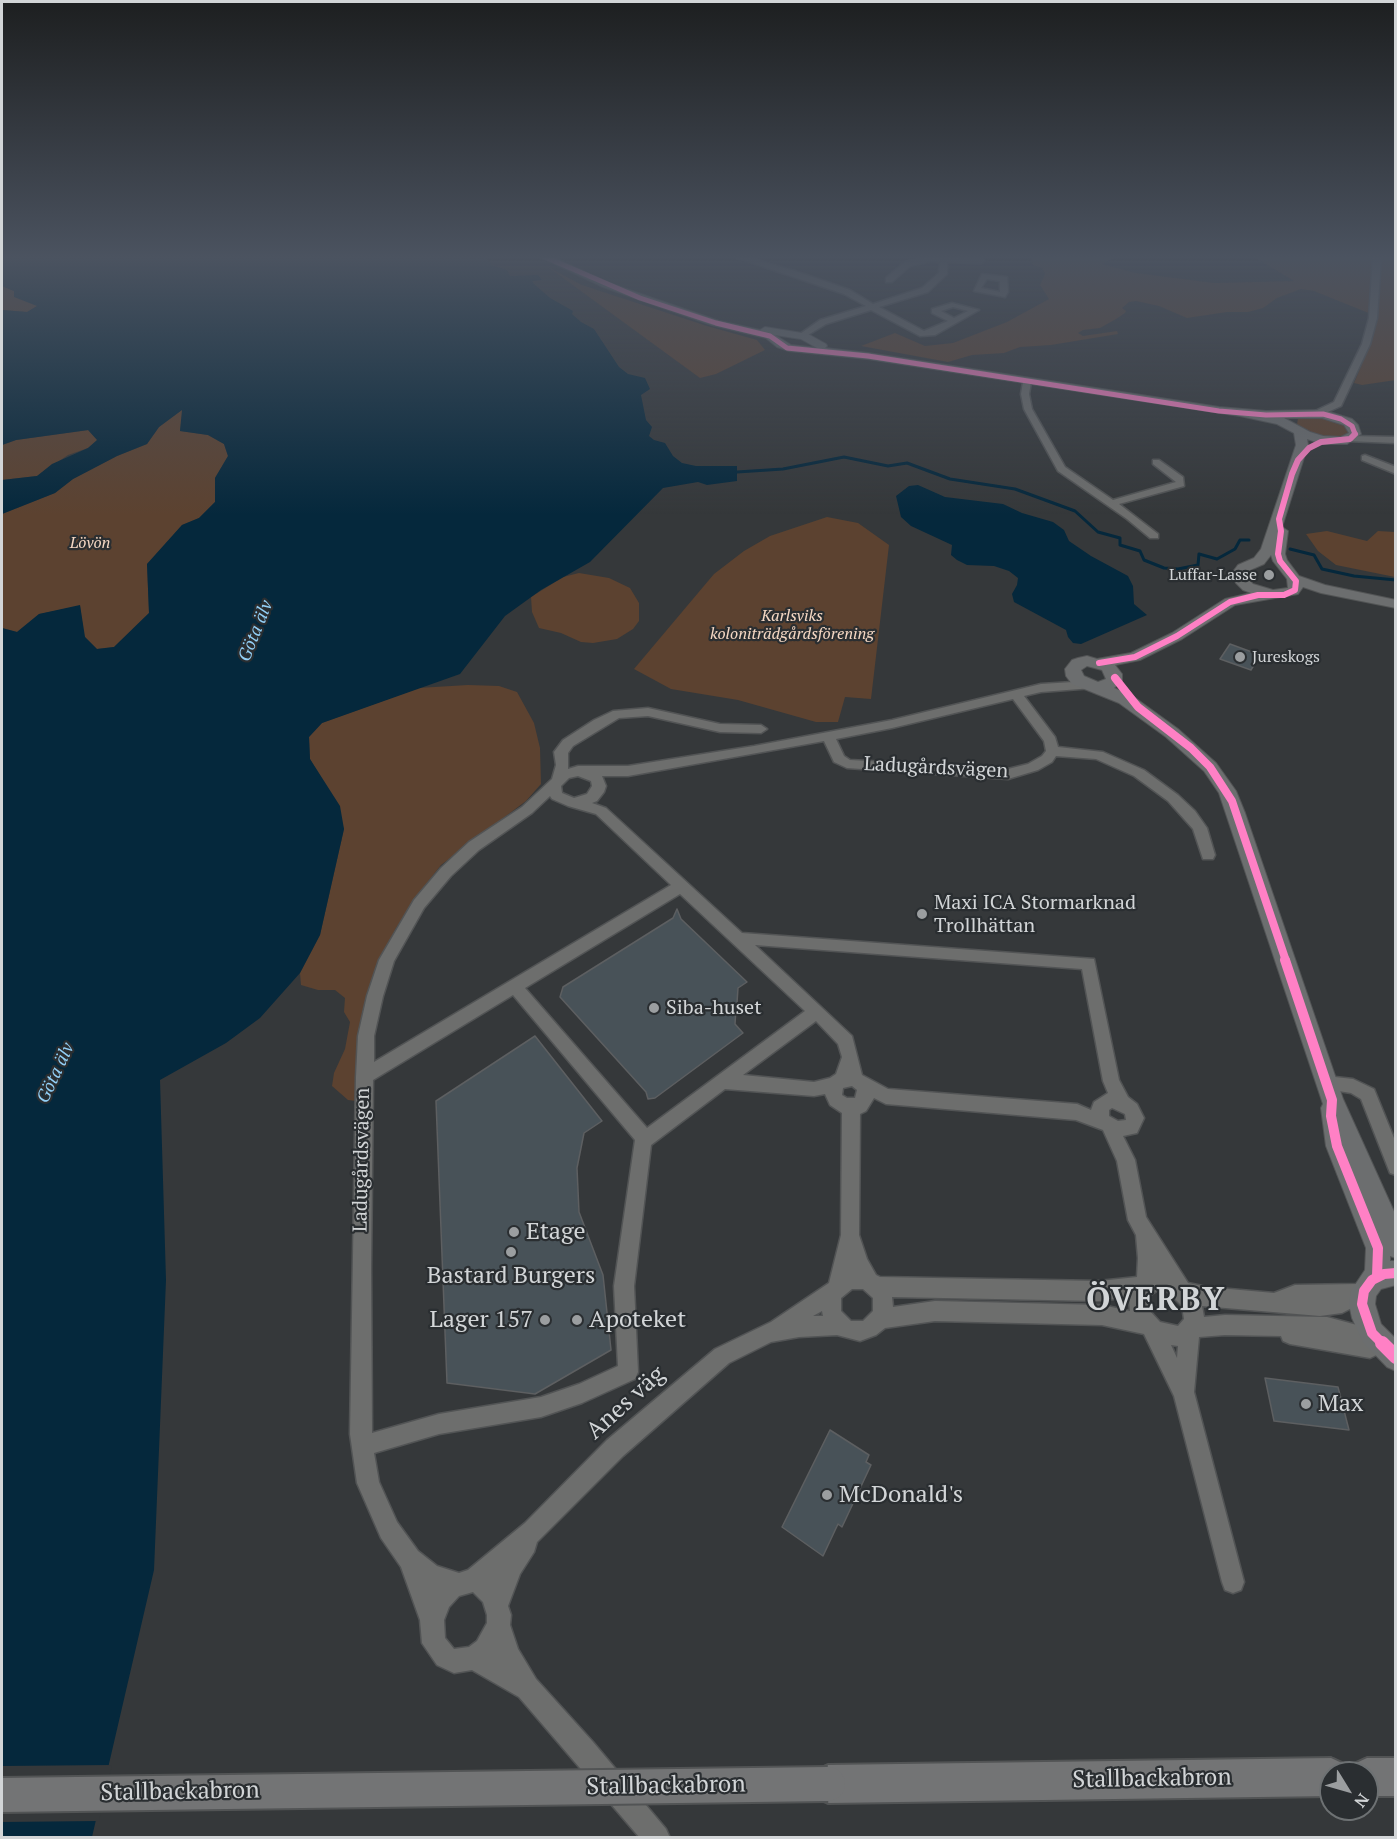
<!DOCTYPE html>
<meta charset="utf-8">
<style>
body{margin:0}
#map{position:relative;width:1397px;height:1839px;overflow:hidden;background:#35383a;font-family:"PT Serif",serif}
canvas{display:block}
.frame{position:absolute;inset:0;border:3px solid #d2d5d7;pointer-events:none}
.north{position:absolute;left:1319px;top:1761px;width:60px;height:60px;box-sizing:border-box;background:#2a2e31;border:2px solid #6d7173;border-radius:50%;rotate:127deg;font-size:16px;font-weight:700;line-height:24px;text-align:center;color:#d2d5d7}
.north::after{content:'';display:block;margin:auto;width:21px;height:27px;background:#9b9ea0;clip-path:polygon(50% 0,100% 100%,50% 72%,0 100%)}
</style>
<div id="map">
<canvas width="1397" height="1839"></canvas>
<div class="frame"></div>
<div class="north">N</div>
</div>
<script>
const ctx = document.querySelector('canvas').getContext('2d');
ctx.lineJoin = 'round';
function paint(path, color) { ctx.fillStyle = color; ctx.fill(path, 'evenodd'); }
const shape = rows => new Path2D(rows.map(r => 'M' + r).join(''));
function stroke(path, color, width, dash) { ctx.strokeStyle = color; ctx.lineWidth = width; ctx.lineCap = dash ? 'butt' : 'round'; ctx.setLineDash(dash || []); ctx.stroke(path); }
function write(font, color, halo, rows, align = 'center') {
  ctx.font = font + ' "PT Serif",serif'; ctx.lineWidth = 4.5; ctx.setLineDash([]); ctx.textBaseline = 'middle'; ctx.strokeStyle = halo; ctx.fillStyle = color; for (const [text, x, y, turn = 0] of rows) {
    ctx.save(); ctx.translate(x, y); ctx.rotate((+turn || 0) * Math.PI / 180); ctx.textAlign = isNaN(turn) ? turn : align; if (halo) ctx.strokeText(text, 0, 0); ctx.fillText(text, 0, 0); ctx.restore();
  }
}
paint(shape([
 [1031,257,1116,257,1102,264,1136,273,1214,283,1294,281,1254,257,1395,257,1396,380,1362,385,1354,383,1362,364,1376,316,1314,291,1301,289,1277,298,1263,308,1248,312,1227,312,1187,318,1159,306,1136,301,1129,302,1122,308,1126,311,1125,313,1116,319,1100,328,1083,330,1078,333,1083,336,1117,331,1118,334,1051,345,1020,347,1004,353,972,355,948,362,861,346,895,333,925,346,953,343,1007,322,1049,299,1040,285,1045,274,1042,268,1033,265],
 [548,267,582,285,707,326,757,340,765,350,716,374,700,378],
 [2,286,14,291,38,306,27,312,2,310],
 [183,409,180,431,208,435,224,444,228,456,215,478,215,502,199,518,182,525,147,564,149,613,114,647,97,649,84,636,80,606,39,614,17,632,2,628,2,514,55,493,73,479,117,456,147,444,159,427],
 [1310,415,1343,422,1351,434,1341,439,1315,436,1297,425,1298,418],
 [89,430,98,440,88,448,68,455,37,476,2,480,2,445,16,440],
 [827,517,858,523,889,545,871,699,845,697,838,722,816,722,738,700,671,689,634,669,714,574,744,551,770,536],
 [1327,531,1367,541,1378,531,1395,532,1395,577,1336,565,1318,551,1306,534],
 [579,573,609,578,630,588,639,603,639,621,633,629,617,639,593,643,581,642,561,633,539,628,532,612,531,597,563,577],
 [468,685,499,686,517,692,534,723,540,748,541,784,526,801,441,865,420,892,396,928,376,968,364,1009,356,1057,356,1101,348,1100,332,1086,334,1073,345,1049,350,1022,344,1012,345,998,335,990,318,990,301,985,300,973,320,935,344,829,324,783,310,759,309,737,322,723,418,688]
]), '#5c4230');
paint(shape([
 [2,257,484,257,494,266,507,270,510,276,538,275,542,280,532,281,534,284,550,298,573,311,572,314,581,322,594,329,619,367,628,374,645,378,650,389,641,395,646,420,652,427,649,436,654,440,665,443,673,456,682,463,696,466,737,466,737,481,707,485,698,482,663,488,590,562,541,590,505,616,460,674,322,723,309,737,310,759,340,806,344,829,320,935,300,973,260,1018,226,1043,160,1080,166,1280,154,1570,92,1837,2,1837,2,628,17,632,39,614,80,605,85,637,97,649,114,647,149,613,147,564,182,525,199,518,215,502,215,478,228,456,224,444,208,435,180,431,182,410,159,427,147,444,117,456,73,479,55,493,2,514,2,480,37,476,52,464,88,448,97,440,88,430,16,440,2,445,2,310,27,312,37,306,14,297,14,291,2,286],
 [918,485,945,497,1003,504,1022,513,1053,522,1064,530,1069,541,1091,556,1128,576,1133,586,1134,604,1147,615,1081,644,1073,643,1068,637,1066,630,1014,602,1012,594,1017,585,1018,578,1009,571,994,566,967,565,957,560,951,555,952,545,911,526,901,517,896,496,909,486]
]), '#05283c');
paint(shape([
 [112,1765,99,1821,2,1822,2,1766]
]), '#35383a');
stroke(shape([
 [737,472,783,469,844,457,888,466,907,463,950,479,1015,489,1075,511,1098,532,1120,538,1120,545,1140,551,1144,560,1164,568,1178,569,1198,565,1199,554,1217,559,1235,549,1240,540,1249,540],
 [1290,549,1314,555,1322,569,1354,576,1396,580]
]), '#05283c', 3);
const building = shape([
 [1230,644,1260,655,1251,670,1220,659,1230,644],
 [677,909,681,919,747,982,738,988,737,1003,741,1007,736,1009,735,1024,743,1033,655,1098,648,1099,646,1092,560,997,563,987,673,918,677,909],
 [535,1036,602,1121,584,1133,577,1168,579,1212,603,1275,611,1350,535,1394,447,1383,436,1101,535,1036],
 [1265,1378,1338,1387,1349,1430,1274,1421,1265,1378],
 [830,1430,869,1455,866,1462,871,1465,842,1527,838,1524,823,1556,782,1527,830,1430]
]);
paint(building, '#485258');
stroke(building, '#5d5f61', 1.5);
const minor = shape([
 [735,257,747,257,798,272,850,290,873,304,922,288,939,273,940,262,931,261,910,266,892,282,886,282,886,278,905,262,928,257,981,259,985,261,981,263,947,262,947,274,928,292,879,307,924,331,948,321,932,313,932,309,952,303,979,310,935,335,920,336,871,310,826,324,803,338,799,336,800,334,820,320,866,306,844,294,735,257],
 [953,307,968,311,954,318,941,311,953,307],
 [1373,257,1381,257,1377,318,1370,344,1341,406,1321,415,1315,415,1315,411,1334,402,1362,344,1369,318,1373,257],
 [982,274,1007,277,1008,292,1005,297,974,291,982,274],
 [987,279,1000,281,1000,292,981,288,987,279],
 [1027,379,1031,382,1029,394,1032,409,1065,467,1113,500,1176,482,1153,464,1153,460,1159,460,1183,477,1184,486,1119,504,1158,534,1158,538,1150,538,1127,519,1058,471,1024,409,1021,394,1023,382,1027,379],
 [1350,436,1396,437,1396,443,1347,441,1345,439,1350,436],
 [1365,455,1396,467,1396,474,1362,460,1362,456,1365,455],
 [1089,681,1095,685,1093,688,1041,692,1024,696,1055,737,1058,747,1103,752,1144,770,1178,795,1195,811,1207,828,1215,855,1213,859,1203,859,1193,829,1168,801,1134,776,1096,759,1056,756,1052,762,1038,770,1008,779,847,768,834,762,824,741,628,776,602,776,606,786,604,792,597,801,592,803,606,808,742,933,1094,959,1119,1080,1128,1097,1137,1104,1144,1118,1137,1133,1123,1136,1135,1160,1146,1217,1188,1283,1207,1287,1274,1293,1295,1285,1357,1284,1364,1281,1371,1284,1374,1291,1371,1298,1342,1313,1320,1316,1202,1306,1204,1317,1225,1315,1327,1317,1357,1325,1383,1338,1386,1345,1383,1352,1370,1358,1290,1344,1283,1341,1281,1336,1225,1335,1199,1337,1194,1392,1244,1582,1241,1590,1233,1593,1225,1590,1222,1582,1174,1396,1144,1334,1102,1325,935,1321,885,1328,876,1335,860,1341,837,1335,799,1337,771,1342,729,1363,623,1456,537,1542,534,1552,520,1574,508,1606,511,1615,510,1625,518,1649,536,1679,593,1742,666,1829,670,1838,640,1838,519,1697,472,1670,454,1673,437,1665,422,1643,420,1620,401,1567,381,1538,357,1483,350,1434,356,1077,358,1036,367,996,379,960,414,900,441,868,469,842,522,807,552,779,556,765,554,752,563,740,594,720,613,711,648,708,720,724,761,725,767,729,761,733,720,732,648,716,619,718,573,746,568,753,568,769,578,766,628,766,754,746,892,720,1041,684,1089,681],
 [1013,699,1044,741,1046,751,1042,756,1028,764,1008,769,850,760,844,756,836,739,892,728,1013,699],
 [578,776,591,781,592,786,587,794,574,798,562,793,561,786,569,778,578,776],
 [550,796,552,799,568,806,596,814,671,885,374,1062,374,1036,383,996,394,961,424,908,451,876,479,850,532,813,550,796],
 [680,894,805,1011,647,1128,525,988,680,894],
 [755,945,1082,969,1103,1081,1108,1093,1094,1102,1091,1110,1077,1104,888,1089,862,1075,852,1036,755,945],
 [513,995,635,1140,614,1286,618,1366,579,1384,541,1397,439,1414,372,1433,371,1267,373,1080,513,995],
 [816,1021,838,1044,842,1057,836,1074,830,1078,814,1082,743,1075,816,1021],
 [852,1086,857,1090,855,1098,847,1098,842,1095,843,1088,852,1086],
 [725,1089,814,1096,825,1094,830,1105,842,1113,841,1235,829,1283,771,1322,715,1349,607,1440,525,1523,468,1570,459,1573,437,1566,418,1551,397,1522,379,1482,374,1453,439,1434,541,1417,582,1403,635,1379,638,1372,634,1286,651,1145,725,1089],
 [874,1098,886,1104,1076,1120,1103,1130,1117,1161,1128,1220,1136,1235,1138,1258,1137,1277,1099,1281,880,1277,876,1275,867,1259,859,1235,860,1114,866,1111,874,1098],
 [1112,1108,1125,1114,1126,1120,1118,1121,1109,1116,1109,1110,1112,1108],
 [852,1289,863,1289,873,1298,873,1311,863,1321,851,1321,841,1311,841,1298,852,1289],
 [1158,1290,1168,1292,1182,1306,1184,1319,1178,1326,1160,1322,1149,1310,1149,1296,1158,1290],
 [892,1297,1099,1301,1129,1297,1130,1311,1102,1305,935,1301,893,1307,892,1297],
 [822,1311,823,1316,813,1316,822,1311],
 [1171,1345,1178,1346,1177,1358,1171,1345],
 [473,1592,483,1602,487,1615,487,1623,477,1641,469,1647,454,1649,445,1638,444,1620,449,1607,459,1596,473,1592],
 [1326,1076,1353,1079,1374,1089,1396,1143,1396,1175,1390,1173,1361,1099,1351,1093,1320,1088,1318,1083,1320,1078,1326,1076]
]);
const major = shape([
 [540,257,553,257,609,283,719,321,760,330,765,327,808,334,826,344,827,346,825,348,868,353,1219,407,1266,411,1323,410,1352,419,1358,425,1361,434,1347,444,1322,444,1307,439,1308,445,1282,527,1288,531,1285,554,1287,560,1299,576,1325,585,1396,600,1396,608,1321,593,1303,587,1298,594,1235,605,1182,639,1140,660,1115,665,1122,674,1122,681,1114,688,1131,695,1178,729,1216,763,1236,791,1245,813,1343,1099,1396,1216,1396,1258,1390,1256,1390,1261,1396,1261,1396,1285,1381,1289,1376,1296,1375,1304,1381,1324,1396,1339,1396,1371,1387,1367,1363,1342,1352,1318,1349,1304,1351,1291,1365,1270,1366,1248,1326,1146,1321,1108,1323,1104,1219,793,1204,771,1166,737,1119,703,1072,684,1066,676,1065,669,1072,660,1078,658,1087,656,1097,659,1131,653,1172,633,1225,599,1251,593,1243,590,1236,583,1232,573,1238,565,1254,558,1261,549,1296,445,1294,433,1277,424,1240,416,868,359,789,351,777,347,766,338,712,325,603,287,540,257],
 [775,335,801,339,817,348,791,345,775,335],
 [1284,418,1322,418,1344,425,1349,433,1341,437,1323,436,1310,432,1284,418],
 [1271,555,1273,561,1287,579,1288,588,1273,590,1253,584,1248,579,1248,571,1264,564,1271,555],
 [1087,666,1102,670,1106,679,1098,682,1084,676,1081,670,1087,666]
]);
const highway = shape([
 [1331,1758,1344,1764,1348,1773,1331,1773,1331,1796,828,1803,815,1797,809,1784,815,1771,828,1765,1331,1758],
 [1367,1758,1396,1758,1396,1796,1367,1796,1367,1773,1350,1773,1354,1764,1367,1758]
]);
stroke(minor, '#525455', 3);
stroke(major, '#525455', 2);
stroke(highway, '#525455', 4);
paint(minor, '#6d6e6d');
paint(major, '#6c6e6f');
paint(highway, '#737475');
const highwayBridge = shape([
 [2,1795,828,1784]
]);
stroke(highwayBridge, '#525455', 38, []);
stroke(highwayBridge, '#737475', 34);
stroke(shape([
 [545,257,640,298,716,323,770,336,787,348,868,356,1219,411,1266,415,1323,414,1341,419,1352,426,1355,434,1353,436]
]), '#ff80c5', 5);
stroke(shape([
 [1099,663,1135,657,1177,636,1230,602,1258,595,1284,595,1295,590,1296,581,1280,561,1278,554,1281,531,1279,519,1292,474,1298,460,1309,448,1321,442,1350,439,1355,434]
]), '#ff80c5', 6);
stroke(shape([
 [1115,678,1138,707,1191,748,1210,767,1232,801,1286,961]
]), '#ff80c5', 8);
stroke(shape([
 [1285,960,1332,1100,1331,1116,1337,1146,1378,1248,1377,1276],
 [1384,1345,1372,1333,1362,1304,1364,1291,1372,1280,1384,1274,1396,1273]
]), '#ff80c5', 10);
stroke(shape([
 [1382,1343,1396,1357]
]), '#ff80c5', 14);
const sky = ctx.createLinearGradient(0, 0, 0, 515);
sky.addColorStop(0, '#1d1f20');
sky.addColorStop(0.5, '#4b5360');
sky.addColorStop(1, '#4b536000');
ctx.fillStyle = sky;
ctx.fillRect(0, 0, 1397, 515);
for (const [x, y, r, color] of [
 [1269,575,6,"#9b9ea0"],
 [1240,657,6,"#9b9ea0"],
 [922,914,6,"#9b9ea0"],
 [654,1008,6,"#9b9ea0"],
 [514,1232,6,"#9b9ea0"],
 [511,1252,6,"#9b9ea0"],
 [545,1320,6,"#9b9ea0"],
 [577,1320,6,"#9b9ea0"],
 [1306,1404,6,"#9b9ea0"],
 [827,1495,6,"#9b9ea0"]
]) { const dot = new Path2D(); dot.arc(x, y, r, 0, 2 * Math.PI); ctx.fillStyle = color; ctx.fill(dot); stroke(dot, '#2a2e31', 2); }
write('italic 16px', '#f5d8c4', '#2a2e31', [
 ["Lövön",90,543],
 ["Karlsviks",792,616],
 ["koloniträdgårdsförening",792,634]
]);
write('16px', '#d2d5d7', '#2a2e31', [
 ["Luffar-Lasse",1257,575],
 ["Jureskogs",1252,657,"left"]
], 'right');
write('italic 18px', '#92cff6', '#2a2e31', [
 ["Göta älv",256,631,-68],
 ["Göta älv",56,1073,-65]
]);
write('20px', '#d2d5d7', '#2a2e31', [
 ["Ladugårdsvägen",936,768,3],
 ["Ladugårdsvägen",362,1160,-89]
]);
write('20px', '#d2d5d7', '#2a2e31', [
 ["Maxi ICA Stormarknad",934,903],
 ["Trollhättan",934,926],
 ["Siba-huset",666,1008]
], 'left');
write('24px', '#d2d5d7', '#2a2e31', [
 ["Etage",526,1232],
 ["Bastard Burgers",511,1276,"center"],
 ["Lager 157",533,1320,"right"],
 ["Apoteket",589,1320],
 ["Max",1318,1404],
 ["McDonald's",839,1495]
], 'left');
write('24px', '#d2d5d7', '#2a2e31', [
 ["Anes väg",626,1403,-42],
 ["Stallbackabron",1152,1779,-1],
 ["Stallbackabron",666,1786,-1],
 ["Stallbackabron",180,1792,-1]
]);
ctx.letterSpacing = '1.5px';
write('bold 32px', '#d2d5d7', '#2a2e31', [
 ["ÖVERBY",1156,1301]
]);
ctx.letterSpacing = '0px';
</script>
